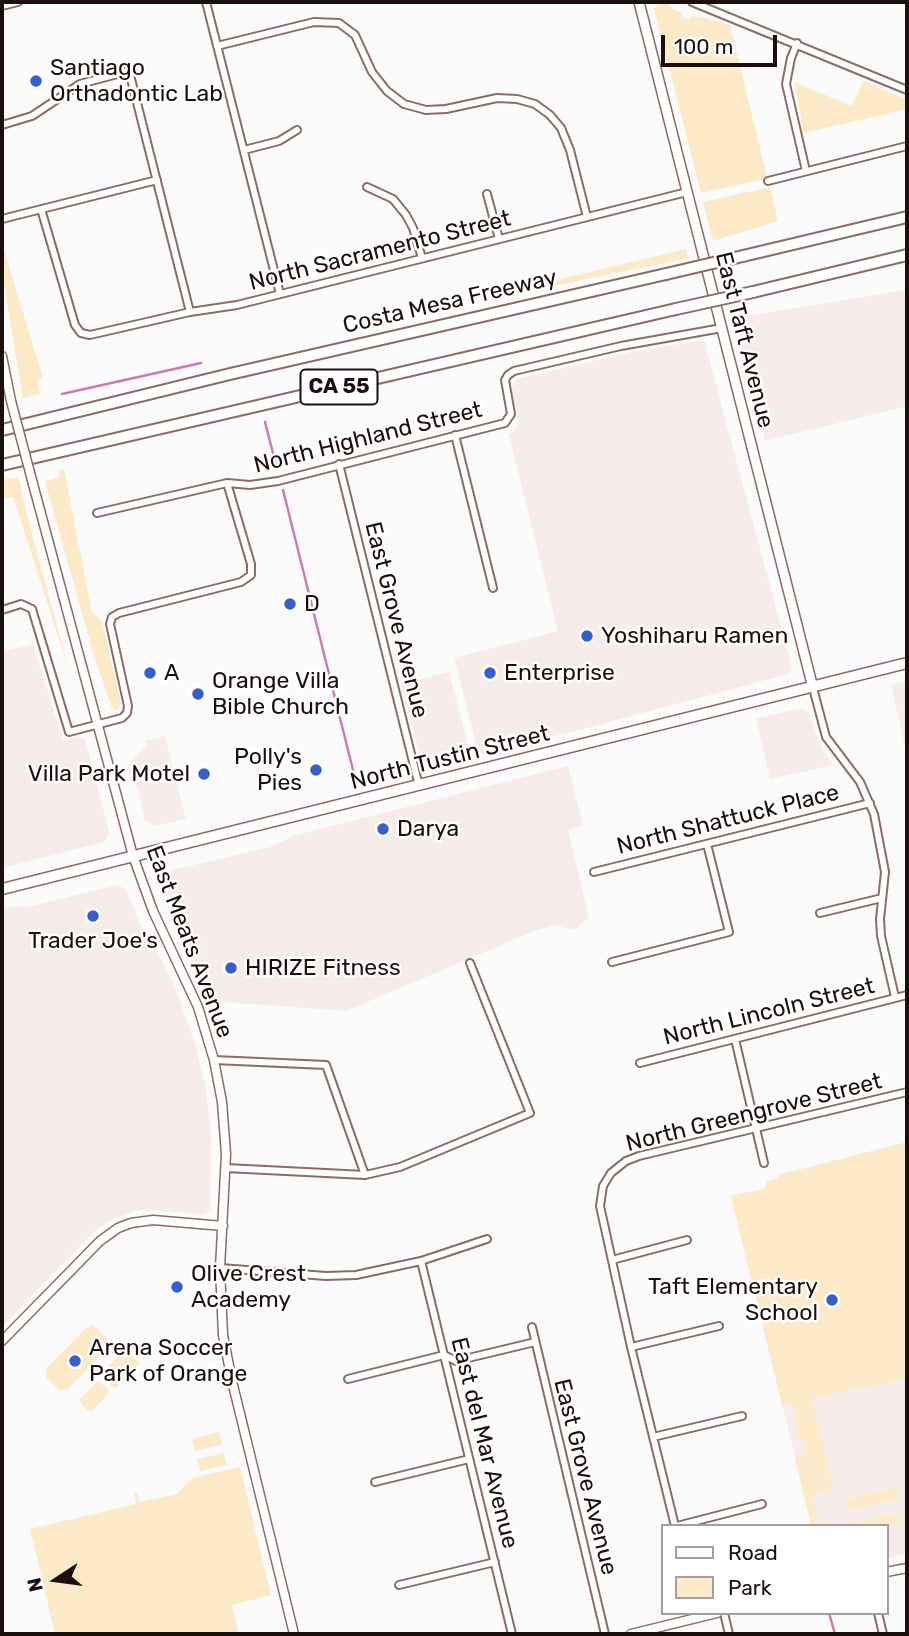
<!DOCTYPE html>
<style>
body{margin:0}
#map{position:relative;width:909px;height:1636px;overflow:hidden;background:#fbfbfb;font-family:Rubik,sans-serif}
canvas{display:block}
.frame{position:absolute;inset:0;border:4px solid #1b0f0d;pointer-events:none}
.legend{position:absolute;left:661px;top:1524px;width:228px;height:91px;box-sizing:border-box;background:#fff;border:2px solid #a49f9e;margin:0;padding:9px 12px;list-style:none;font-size:21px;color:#1b0f0d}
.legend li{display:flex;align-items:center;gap:14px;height:35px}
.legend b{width:35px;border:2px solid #a49f9e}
.north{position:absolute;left:21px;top:1545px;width:70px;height:70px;-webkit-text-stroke:5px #fff;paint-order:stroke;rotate:257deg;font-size:19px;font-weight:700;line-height:28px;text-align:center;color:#1b0f0d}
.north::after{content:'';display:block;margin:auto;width:24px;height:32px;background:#1b0f0d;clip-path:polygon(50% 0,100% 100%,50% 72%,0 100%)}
.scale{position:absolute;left:661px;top:35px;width:116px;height:32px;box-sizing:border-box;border:4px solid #1b0f0d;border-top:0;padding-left:9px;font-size:21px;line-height:24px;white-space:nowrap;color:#1b0f0d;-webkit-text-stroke:5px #fff;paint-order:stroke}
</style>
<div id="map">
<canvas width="909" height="1636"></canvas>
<div class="frame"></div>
<ul class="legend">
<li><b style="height:9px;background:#fff"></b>Road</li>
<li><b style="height:19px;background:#fdeac9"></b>Park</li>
</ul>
<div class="north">N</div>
<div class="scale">100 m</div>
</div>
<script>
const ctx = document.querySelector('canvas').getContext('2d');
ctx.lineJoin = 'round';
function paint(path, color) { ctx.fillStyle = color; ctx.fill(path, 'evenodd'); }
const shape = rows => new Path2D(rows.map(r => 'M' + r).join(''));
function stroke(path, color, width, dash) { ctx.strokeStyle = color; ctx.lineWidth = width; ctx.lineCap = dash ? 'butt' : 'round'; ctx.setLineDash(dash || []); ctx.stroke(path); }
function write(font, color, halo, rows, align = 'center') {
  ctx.font = font + ' Rubik,sans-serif'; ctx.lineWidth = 5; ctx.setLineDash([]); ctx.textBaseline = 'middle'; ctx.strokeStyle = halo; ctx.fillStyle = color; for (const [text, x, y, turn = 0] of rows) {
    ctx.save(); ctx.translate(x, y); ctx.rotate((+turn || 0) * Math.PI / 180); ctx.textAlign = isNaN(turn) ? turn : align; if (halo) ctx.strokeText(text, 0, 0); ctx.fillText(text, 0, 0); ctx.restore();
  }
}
paint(shape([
 [907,290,907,406,765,441,733,318],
 [704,340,792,668,788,674,583,729,479,754,454,658,558,631,509,435,517,428,519,422,511,388,517,379,635,351],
 [33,644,63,741,78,737,85,739,109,832,104,842,2,868,2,652],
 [449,672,471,756,430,767,421,759,401,684],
 [907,681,907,755,891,685],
 [801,708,809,712,820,746,833,765,770,779,756,719],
 [165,736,186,819,156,826,145,820,138,789,127,767,146,745,145,741],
 [568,766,583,825,568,830,589,917,574,930,554,925,532,932,346,1011,211,1001,181,938,180,926,163,881,169,871,270,847,296,835],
 [117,885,126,889,140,925,150,938,175,987,195,1044,206,1090,211,1133,210,1209,205,1214,140,1210,114,1218,95,1231,2,1327,2,908,32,906],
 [907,1142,907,1554,886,1558,886,1526,812,1526,731,1196,764,1189,767,1181,779,1178,778,1175]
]), '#f6ecea');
paint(shape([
 [660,2,666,2,674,10,682,13,684,19,691,19,691,16,701,17,730,25,767,177,765,179,701,193,654,9],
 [863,81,907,100,907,109,804,133,794,82,852,106],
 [765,188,770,188,778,221,713,241,703,202],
 [2,244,43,378,37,380,40,394,23,398,2,273],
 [686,249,688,258,500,297,501,295,552,281],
 [64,469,92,612,102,621,121,704,118,710,112,708,93,652,45,481,60,477,59,470],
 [18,477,34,542,70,673,13,497,2,499,2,480],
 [907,1142,907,1378,811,1398,833,1488,812,1494,818,1523,811,1525,795,1459,805,1456,792,1403,782,1405,731,1196,764,1189,767,1181,779,1178,778,1175],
 [93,1325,108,1339,108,1348,67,1390,59,1390,46,1377,46,1369,87,1327],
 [125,1349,140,1363,115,1389,100,1375],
 [98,1381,108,1388,109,1393,92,1411,87,1411,79,1400],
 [219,1432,222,1445,195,1451,192,1439],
 [224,1453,227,1465,200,1471,197,1459],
 [240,1467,271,1595,232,1605,239,1634,55,1634,30,1529,136,1504,134,1492,138,1494,140,1502,177,1494,192,1478],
 [897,1487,899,1498,848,1510,845,1500],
 [902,1513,902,1522,886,1526,850,1526,849,1524]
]), '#fdeac9');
stroke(shape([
 [62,394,201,363],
 [265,422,277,469],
 [283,490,356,782],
 [829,1613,835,1634]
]), '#cf7ab1', 2.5);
const minor = shape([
 [206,2,280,294],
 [692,2,907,90],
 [2,6,18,2],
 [797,43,791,58,786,84,806,171],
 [217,46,314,22,339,23,355,35,372,72,387,91,404,104,426,110,446,109,497,98,517,99,535,104,550,115,561,128,570,150,587,217],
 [2,125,32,116,80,84,129,71,190,312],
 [244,150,279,141,297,130],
 [768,181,907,146],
 [367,187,393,199,406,215,413,228,422,258],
 [487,194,499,239],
 [41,209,75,325,81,333,90,335,190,312,237,305,687,192],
 [2,219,157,180],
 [455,435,493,588],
 [339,464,419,786],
 [97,513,227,483,250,485,278,481,505,423,511,414,505,380,508,375,514,371,621,346,722,328],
 [2,610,21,604,32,609,69,732,122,718,127,713,128,706,110,624,112,617,119,613,241,582,251,575,251,564,227,483],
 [813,688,826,737,860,782,874,814,885,872,880,919,881,936,895,997],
 [594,872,870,803],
 [820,913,882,898],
 [612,962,729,932,707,844],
 [735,1039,764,1163],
 [214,1060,326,1065,365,1175],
 [640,1063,907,995],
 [226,1168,365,1175,400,1167,530,1113,470,963],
 [612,1260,687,1240],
 [421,1261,512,1634],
 [220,1268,326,1276,356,1275,421,1261,487,1239],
 [532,1327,605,1634],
 [631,1347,719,1326],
 [348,1379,444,1355,456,1361,535,1342],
 [653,1437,742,1416],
 [375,1482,469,1459],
 [675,1526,631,1347,600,1206,603,1186,611,1173,626,1161,639,1156,907,1092],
 [677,1526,762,1504],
 [399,1585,495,1562],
 [724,1613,729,1634],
 [878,1613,883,1634]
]);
const tertiary = shape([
 [2,356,11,401],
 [33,484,133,856,153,911,198,1007,214,1060,222,1102,226,1154,220,1268,223,1335,232,1381,294,1634],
 [2,1341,100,1241,118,1228,131,1223,153,1220,223,1226],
 [886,1572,907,1568],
 [631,1634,717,1613]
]);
const secondary = shape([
 [639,2,813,688]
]);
const primary = shape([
 [2,889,907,663]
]);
const motorway = shape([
 [743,256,907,217],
 [753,292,907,255],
 [2,430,230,374,666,274],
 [2,465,676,309]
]);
stroke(minor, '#8c6c65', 10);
stroke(tertiary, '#8c6c65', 11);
stroke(secondary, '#8c6c65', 12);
stroke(primary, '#8c6c65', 13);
stroke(motorway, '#8c6c65', 14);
stroke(minor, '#fff', 6);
stroke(tertiary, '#fff', 8);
stroke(secondary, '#fff', 9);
stroke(primary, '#fff', 10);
stroke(motorway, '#fff', 10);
const tertiaryBridge = shape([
 [11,401,33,484]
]);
const motorwayBridge = shape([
 [666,274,743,256],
 [676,309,753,292]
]);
stroke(tertiaryBridge, '#8c6c65', 11, []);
stroke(motorwayBridge, '#8c6c65', 14, []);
stroke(tertiaryBridge, '#fff', 8);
stroke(motorwayBridge, '#fff', 10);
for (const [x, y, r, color] of [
 [36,81,7,"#375ecf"],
 [290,604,7,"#375ecf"],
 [587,636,7,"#375ecf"],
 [150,673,7,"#375ecf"],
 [490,673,7,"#375ecf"],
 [198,694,7,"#375ecf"],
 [316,770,7,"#375ecf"],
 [204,774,7,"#375ecf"],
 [383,829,7,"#375ecf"],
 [93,916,7,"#375ecf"],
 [231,968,7,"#375ecf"],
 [177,1287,7,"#375ecf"],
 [832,1300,7,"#375ecf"],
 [75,1361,7,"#375ecf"]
]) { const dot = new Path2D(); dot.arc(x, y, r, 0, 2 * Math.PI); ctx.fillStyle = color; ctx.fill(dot); stroke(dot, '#fff', 2.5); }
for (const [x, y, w] of [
 [339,387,77]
]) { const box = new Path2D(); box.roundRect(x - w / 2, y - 17.5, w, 35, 5); ctx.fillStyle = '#fff'; ctx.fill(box); stroke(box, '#1b0f0d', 2); }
write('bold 21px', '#1b0f0d', null, [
 ["CA 55",339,387]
]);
write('23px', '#1b0f0d', '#fff', [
 ["Santiago",50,68],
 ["Orthadontic Lab",50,94],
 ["D",304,604],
 ["Yoshiharu Ramen",601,636],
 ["A",164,673],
 ["Enterprise",504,673],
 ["Orange Villa",212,681],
 ["Bible Church",212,707],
 ["Polly's",302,757,"right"],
 ["Pies",302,783,"right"],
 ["Villa Park Motel",190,774,"right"],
 ["Darya",397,829],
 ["Trader Joe's",93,941,"center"],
 ["HIRIZE Fitness",245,968],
 ["Olive Crest",191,1274],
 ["Academy",191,1300],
 ["Taft Elementary",818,1287,"right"],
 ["School",818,1313,"right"],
 ["Arena Soccer",89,1348],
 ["Park of Orange",89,1374]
], 'left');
write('23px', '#1b0f0d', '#fff', [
 ["North Sacramento Street",380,251,-14],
 ["Costa Mesa Freeway",450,302,-13],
 ["East Taft Avenue",744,340,76],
 ["North Highland Street",368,438,-14],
 ["East Grove Avenue",396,620,76],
 ["North Tustin Street",450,758,-14],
 ["North Shattuck Place",728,820,-14],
 ["East Meats Avenue",189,942,69],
 ["North Lincoln Street",769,1012,-14],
 ["North Greengrove Street",754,1113,-14],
 ["East del Mar Avenue",484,1443,76],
 ["East Grove Avenue",585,1477,76]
]);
</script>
